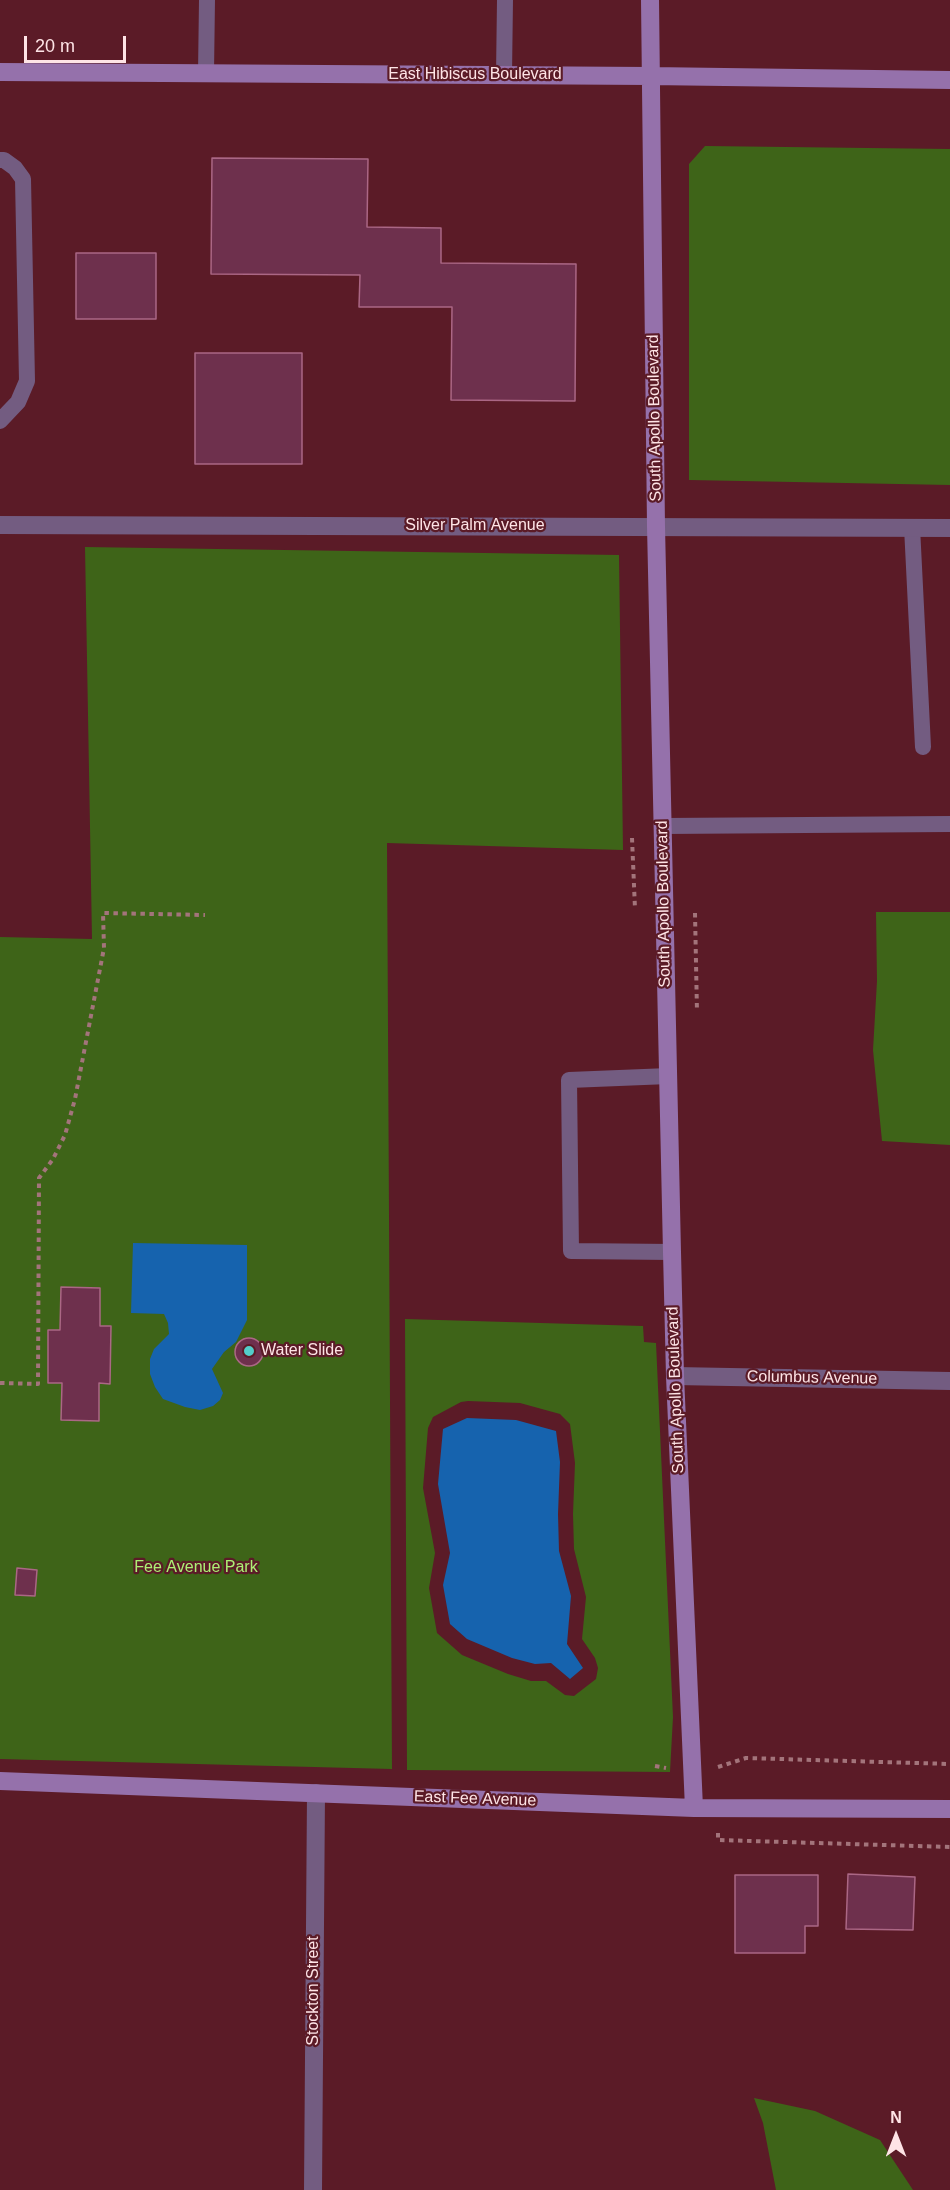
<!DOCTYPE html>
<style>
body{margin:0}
#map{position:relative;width:950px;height:2190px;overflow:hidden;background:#5b1b27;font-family:Helvetica,sans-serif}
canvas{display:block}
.north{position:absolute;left:866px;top:2106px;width:60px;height:60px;-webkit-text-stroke:4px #5b1b27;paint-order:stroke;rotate:0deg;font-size:16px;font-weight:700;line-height:24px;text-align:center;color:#fee4e6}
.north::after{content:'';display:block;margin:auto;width:21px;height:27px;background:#fee4e6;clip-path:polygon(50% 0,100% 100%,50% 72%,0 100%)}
.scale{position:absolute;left:24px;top:36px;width:102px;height:27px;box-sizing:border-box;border:3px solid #fee4e6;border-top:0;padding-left:8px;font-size:18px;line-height:21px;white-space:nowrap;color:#fee4e6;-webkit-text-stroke:4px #5b1b27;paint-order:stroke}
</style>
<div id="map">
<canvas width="950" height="2190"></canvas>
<div class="north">N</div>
<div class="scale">20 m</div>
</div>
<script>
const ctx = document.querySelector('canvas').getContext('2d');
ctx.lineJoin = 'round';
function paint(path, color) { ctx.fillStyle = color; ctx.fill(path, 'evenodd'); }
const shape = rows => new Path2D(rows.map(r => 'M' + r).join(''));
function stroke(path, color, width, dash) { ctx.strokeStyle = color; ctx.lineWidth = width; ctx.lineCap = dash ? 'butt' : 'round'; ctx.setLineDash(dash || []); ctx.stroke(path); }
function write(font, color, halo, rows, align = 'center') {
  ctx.font = font + ' Helvetica,sans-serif'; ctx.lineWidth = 4.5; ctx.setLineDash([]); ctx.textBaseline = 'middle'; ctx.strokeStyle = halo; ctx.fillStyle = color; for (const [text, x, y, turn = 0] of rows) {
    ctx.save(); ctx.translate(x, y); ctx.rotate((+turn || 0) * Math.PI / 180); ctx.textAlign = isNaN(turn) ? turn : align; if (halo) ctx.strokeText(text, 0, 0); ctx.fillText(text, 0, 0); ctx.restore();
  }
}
paint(shape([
 [705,146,950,149,950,485,689,480,689,164],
 [85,547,619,555,623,850,387,843,392,1769,0,1759,0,937,92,939],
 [876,912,950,912,950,1145,882,1141,873,1050,877,981],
 [405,1319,643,1326,644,1342,656,1343,673,1717,670,1772,407,1770],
 [468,1401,520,1403,560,1414,570,1424,575,1463,573,1514,574,1549,586,1597,582,1639,595,1658,598,1668,596,1679,574,1696,565,1695,546,1681,531,1681,508,1674,462,1655,437,1633,429,1588,435,1553,423,1488,428,1428,433,1417,461,1402],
 [754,2098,815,2111,880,2140,913,2190,776,2190,763,2123]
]), '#3e6418');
paint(shape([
 [133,1243,247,1245,247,1320,236,1342,224,1352,212,1369,223,1393,220,1400,213,1406,200,1410,185,1407,163,1399,155,1387,150,1374,150,1359,154,1349,169,1334,168,1323,164,1314,131,1313],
 [467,1418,516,1420,556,1431,560,1462,558,1514,559,1551,571,1596,567,1644,583,1668,570,1679,551,1663,535,1664,512,1658,467,1639,450,1624,443,1585,450,1553,438,1484,443,1429]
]), '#1663ae');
const building = shape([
 [212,158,368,159,367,227,441,228,441,263,576,264,575,401,451,400,452,307,359,307,360,275,211,274,212,158],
 [76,253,156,253,156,319,76,319,76,253],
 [195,353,302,353,302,464,195,464,195,353],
 [61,1287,100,1288,100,1326,111,1326,110,1384,99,1383,99,1421,61,1420,62,1383,48,1383,48,1330,60,1330,61,1287],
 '235 1352a14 14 0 1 1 28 0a14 14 0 1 1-28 0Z',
 [17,1568,37,1570,35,1596,15,1595,17,1568],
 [848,1874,915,1877,913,1930,846,1929,848,1874],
 [735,1875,818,1875,818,1926,805,1926,805,1953,735,1953,735,1875]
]);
paint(building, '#6e304d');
stroke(building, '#ab6785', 1.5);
stroke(shape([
 [632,838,635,909],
 [695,913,697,1012],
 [0,1383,38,1384,39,1178,53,1159,65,1135,75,1099,104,948,103,913,205,915],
 [655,1766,666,1768],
 [718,1767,746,1758,950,1764],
 [718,1833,718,1840,950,1847]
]), '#a3747b', 4, [4.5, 4.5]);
stroke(shape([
 [206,73,207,0],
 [504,75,505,0],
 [0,160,4,160,15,168,23,179,27,381,18,402,0,421],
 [912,527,923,747],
 [663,826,950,824],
 [669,1076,569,1080,571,1251,672,1252]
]), '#735c81', 16);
stroke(shape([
 [0,525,950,528],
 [675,1376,950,1381],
 [313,2190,316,1793]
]), '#735c81', 18);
stroke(shape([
 [650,0,656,526,672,1252,675,1376,694,1808],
 [0,72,650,76,950,80],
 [0,1781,694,1808,950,1809]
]), '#9571ab', 18);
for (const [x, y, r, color] of [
 [249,1351,6,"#53cdca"]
]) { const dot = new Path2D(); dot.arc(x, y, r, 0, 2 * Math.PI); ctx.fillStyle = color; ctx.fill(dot); stroke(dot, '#5b1b27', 2); }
write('16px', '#fee4e6', '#5b1b27', [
 ["East Hibiscus Boulevard",475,75],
 ["South Apollo Boulevard",655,418,-91],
 ["Silver Palm Avenue",475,526],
 ["South Apollo Boulevard",664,904,-91],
 ["Columbus Avenue",812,1378,1],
 ["South Apollo Boulevard",676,1390,-92],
 ["East Fee Avenue",475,1799,2],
 ["Stockton Street",314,1991,-90]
]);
write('16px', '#fee4e6', '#5b1b27', [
 ["Water Slide",261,1351]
], 'left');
write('16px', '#adef75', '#5b1b27', [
 ["Fee Avenue Park",196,1568]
]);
</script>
